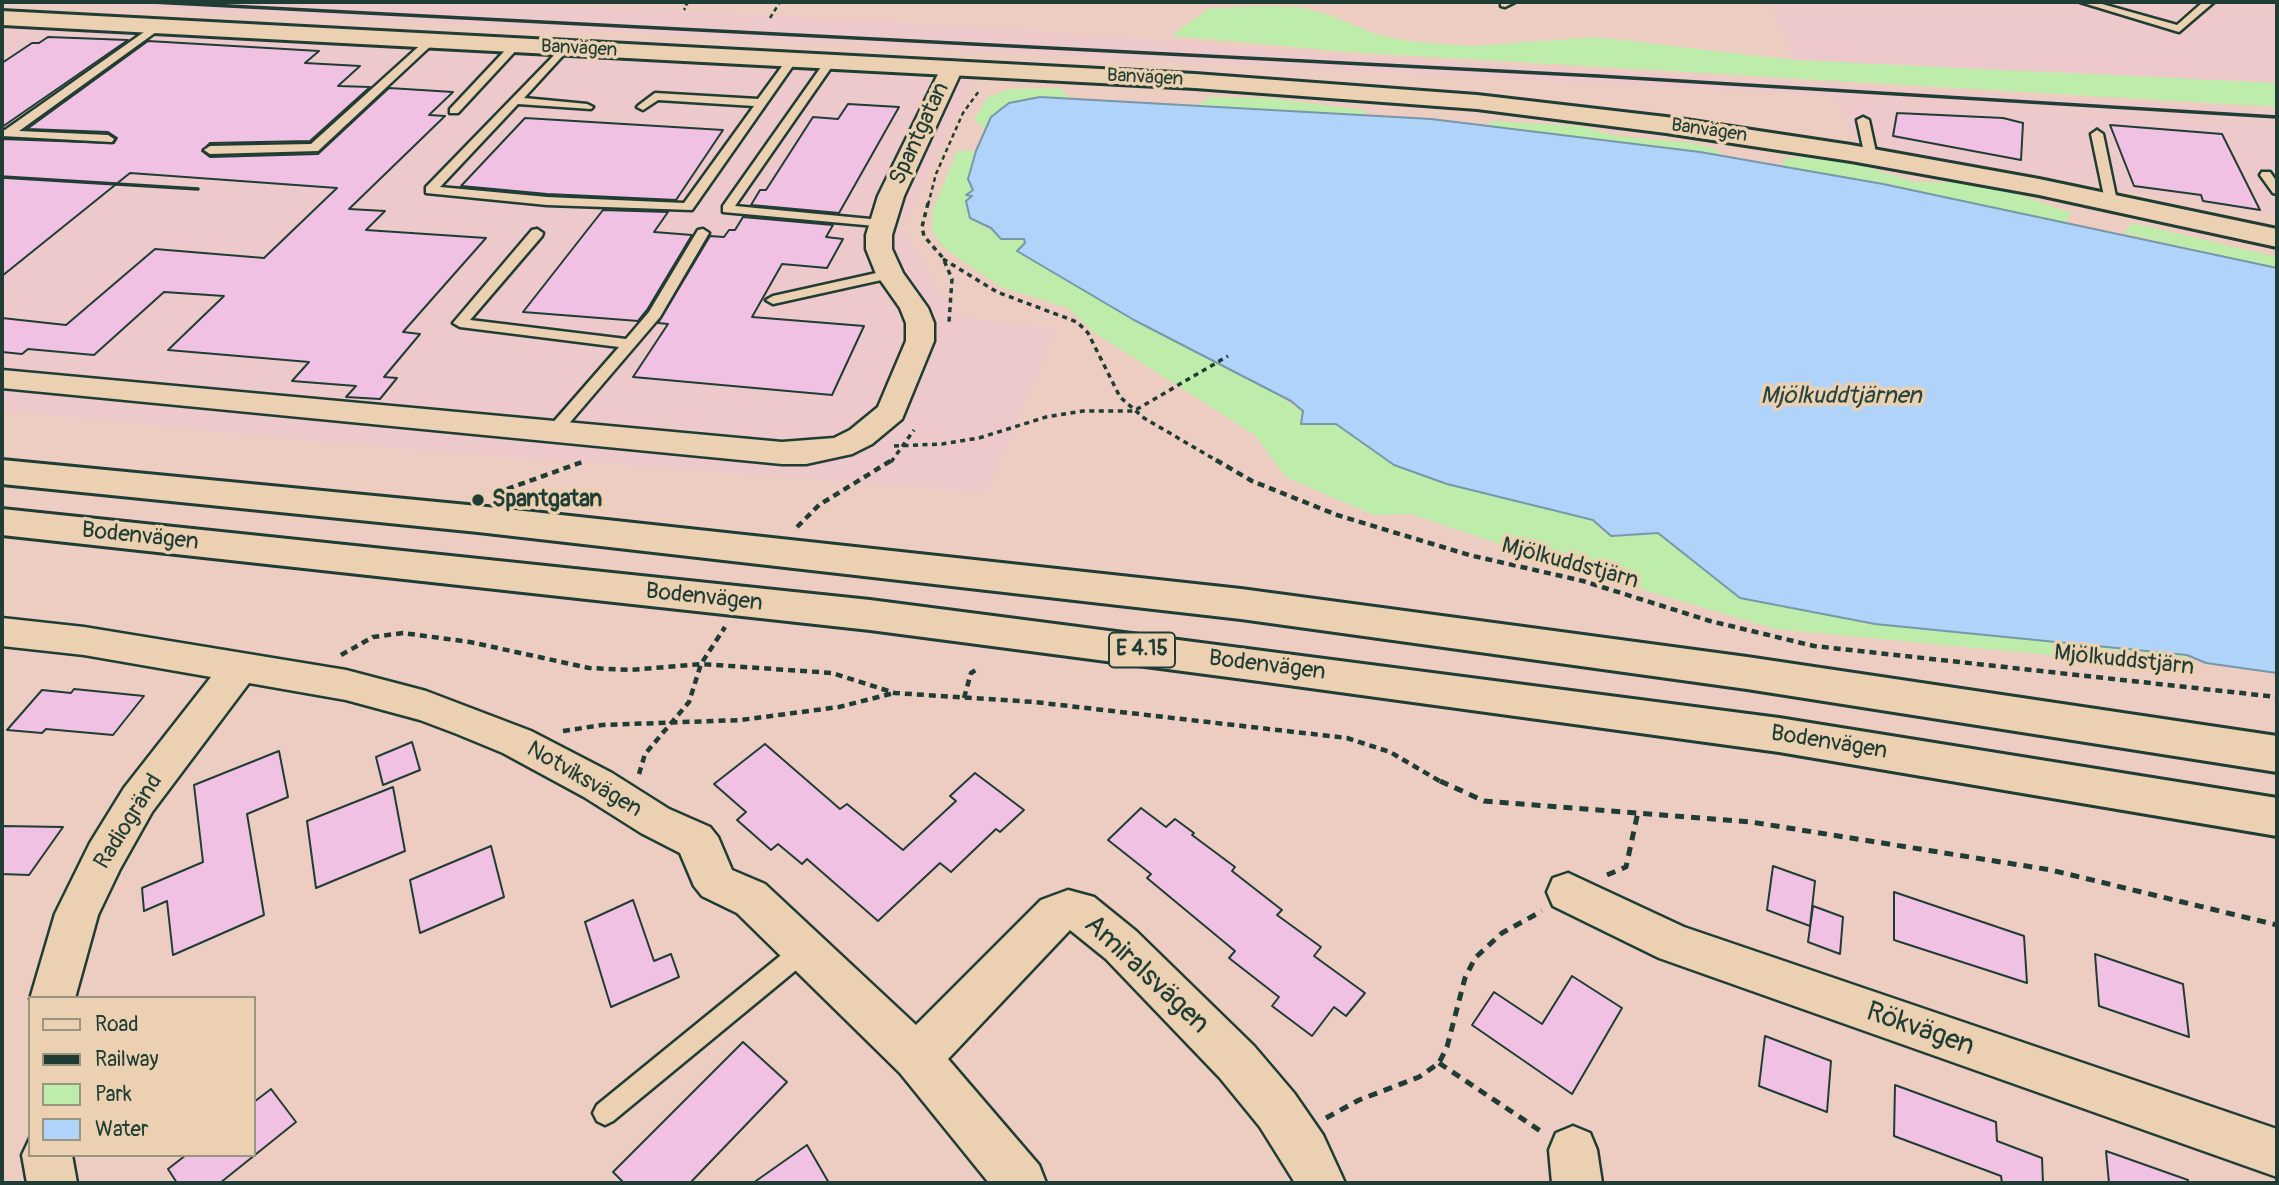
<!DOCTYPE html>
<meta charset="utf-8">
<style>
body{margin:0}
#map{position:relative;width:2279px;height:1185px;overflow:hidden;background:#edccc1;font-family:Pangolin,sans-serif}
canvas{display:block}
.frame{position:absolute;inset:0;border:4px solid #1f3d34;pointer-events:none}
.legend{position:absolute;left:28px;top:996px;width:228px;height:161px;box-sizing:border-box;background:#ebd0b2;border:2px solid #999580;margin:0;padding:9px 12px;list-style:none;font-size:21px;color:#1f3d34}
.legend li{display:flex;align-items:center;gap:14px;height:35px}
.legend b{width:35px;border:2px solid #999580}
</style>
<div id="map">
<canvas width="2279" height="1185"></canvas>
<div class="frame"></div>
<ul class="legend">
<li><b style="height:9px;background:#ebd0b2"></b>Road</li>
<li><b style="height:9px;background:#1f3d34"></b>Railway</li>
<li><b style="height:19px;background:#beecaa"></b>Park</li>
<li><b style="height:19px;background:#b0d4f9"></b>Water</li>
</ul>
</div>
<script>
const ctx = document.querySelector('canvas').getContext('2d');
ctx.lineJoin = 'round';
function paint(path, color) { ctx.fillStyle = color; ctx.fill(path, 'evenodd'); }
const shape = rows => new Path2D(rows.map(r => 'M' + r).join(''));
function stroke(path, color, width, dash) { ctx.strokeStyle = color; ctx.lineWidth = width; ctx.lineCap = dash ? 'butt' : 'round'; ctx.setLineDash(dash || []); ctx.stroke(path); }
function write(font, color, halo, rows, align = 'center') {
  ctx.font = font + ' Pangolin,sans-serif'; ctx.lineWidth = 7; ctx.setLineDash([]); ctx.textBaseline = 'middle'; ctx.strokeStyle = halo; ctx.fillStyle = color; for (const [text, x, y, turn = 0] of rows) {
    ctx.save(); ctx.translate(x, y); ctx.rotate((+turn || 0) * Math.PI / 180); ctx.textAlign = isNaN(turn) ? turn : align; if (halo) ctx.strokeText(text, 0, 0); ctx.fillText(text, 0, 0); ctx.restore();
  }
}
paint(shape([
 [36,2,478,2,796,17,1038,31,1373,58,2277,111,2277,124,1801,94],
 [1770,2,2277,2,2277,83,1794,60],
 [2,26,973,80,902,229,957,316,1056,330,987,492,342,444,2,410],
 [1835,97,2277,127,2277,215,1857,146]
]), '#eec9cb');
paint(shape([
 [1252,6,1301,7,1332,16,1378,35,1416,42,1475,46,1595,37,1794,60,2277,83,2277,107,1348,52,1171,36,1208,9],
 [1060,88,1073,100,1040,97,991,117,985,129,974,120,987,98,1009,89],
 [1210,97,1268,98,1365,110,1367,115,1198,105],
 [1490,121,1581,126,1617,136,1692,143,1716,149,1723,156,1490,127],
 [957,151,976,151,968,179,974,190,967,195,972,196,978,223,1009,241,1019,237,1024,239,1025,242,1017,251,1134,320,1274,392,1319,423,1336,424,1394,465,1447,484,1593,520,1601,530,1625,537,1658,533,1702,569,2200,613,2187,656,2187,668,1775,629,1570,568,1411,514,1373,515,1286,477,1255,435,1096,334,1068,308,1001,287,944,248,932,231,932,212],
 [1828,155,1915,182,1986,183,2071,213,2065,223,1883,184,1782,167,1785,158],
 [2133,223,2277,257,2277,279,2207,252,2123,233]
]), '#beecaa');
const water = shape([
 [1040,97,1431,119,1700,152,1883,184,2277,268,2277,673,2206,663,2187,655,1875,624,1740,598,1658,533,1611,536,1593,520,1447,484,1394,465,1336,424,1301,424,1303,411,1291,401,1134,320,1017,251,1025,243,1024,239,1001,239,991,228,970,218,966,201,972,196,966,195,973,190,968,179,976,151,991,117,1009,103,1040,97]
]);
paint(water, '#b0d4f9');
stroke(water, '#7698aa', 2);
const building = shape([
 [48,37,128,40,2,127,2,63,32,43,39,43,48,37],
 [148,41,319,51,305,63,360,66,338,86,370,87,310,141,210,143,202,151,210,157,318,154,389,88,453,92,429,115,445,116,349,209,385,211,366,230,486,238,403,332,420,334,384,377,397,378,380,399,346,397,356,386,292,381,309,362,168,350,224,296,164,292,94,355,28,349,22,354,2,352,2,318,66,325,155,249,264,258,337,188,130,173,2,276,2,139,114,143,117,138,108,132,27,129,148,41],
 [848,104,899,107,839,213,751,205,760,190,766,190,813,117,838,119,848,104],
 [1897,113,2003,118,2023,123,2021,160,1893,136,1897,113],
 [525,118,723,130,676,200,547,194,461,186,525,118],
 [2110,125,2222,134,2260,210,2203,201,2201,195,2134,186,2110,125],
 [603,210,668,212,654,232,692,235,647,310,638,321,523,312,603,210],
 [743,217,833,225,826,237,843,239,827,268,782,264,752,317,864,326,832,395,633,377,668,324,658,323,710,236,724,237,729,230,735,230,743,217],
 [74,689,144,696,113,735,46,729,42,733,7,730,42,690,71,693,74,689],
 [412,742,420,770,383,785,376,757,412,742],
 [765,744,840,809,847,804,903,850,956,801,950,796,975,773,1024,810,1000,832,996,829,951,872,940,863,878,921,807,859,802,864,778,844,771,850,737,820,746,812,714,784,765,744],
 [279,751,288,797,247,814,264,915,173,955,167,901,144,911,142,888,203,862,194,785,279,751],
 [393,787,405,851,316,888,307,821,393,787],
 [1141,808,1166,827,1175,819,1194,833,1192,835,1235,867,1232,871,1282,910,1277,915,1321,947,1314,956,1365,993,1346,1016,1334,1007,1312,1036,1272,1006,1279,997,1229,958,1235,951,1147,878,1151,874,1108,840,1141,808],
 [2,826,63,827,29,875,2,874,2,826],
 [491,846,504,897,420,933,410,880,491,846],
 [1773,866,1815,881,1810,926,1767,910,1773,866],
 [1894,892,2024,936,2027,983,1894,940,1894,892],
 [633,900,654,961,671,954,679,977,611,1007,585,922,633,900],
 [1813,906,1843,917,1840,954,1808,942,1813,906],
 [2095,954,2183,984,2189,1037,2099,1006,2095,954],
 [1572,976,1622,1008,1572,1094,1472,1025,1494,992,1542,1024,1572,976],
 [1765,1036,1831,1061,1827,1112,1759,1086,1765,1036],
 [743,1042,787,1082,690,1183,624,1183,613,1172,743,1042],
 [1895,1085,1996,1122,1997,1141,2042,1158,2043,1183,2002,1183,2001,1176,1894,1136,1895,1085],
 [271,1089,296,1122,220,1183,177,1183,168,1169,186,1155,254,1155,254,1102,271,1089],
 [807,1145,829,1183,753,1183,807,1145],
 [2106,1151,2188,1180,2187,1183,2109,1183,2106,1151]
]);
paint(building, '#f1c1e3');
stroke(building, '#1f3d34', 2);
const lane = shape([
 [1501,2,1515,2,1505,7,1501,6,1501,2],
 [2080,2,2095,2,2177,25,2203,2,2214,2,2179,32,2080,2],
 [154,25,163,27,19,131,108,135,114,139,112,142,2,136,2,130,5,130,154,25],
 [427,39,436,41,318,151,210,154,204,150,210,146,311,144,427,39],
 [512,43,521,45,458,113,450,113,450,109,512,43],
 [564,45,568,46,568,50,524,98,587,104,593,107,591,109,518,104,440,187,547,197,684,203,754,106,658,100,643,110,637,107,639,105,655,93,758,99,788,58,797,60,692,210,547,205,426,193,426,187,564,45],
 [830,59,835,62,735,206,881,220,887,224,886,227,723,212,723,206,826,60,830,59],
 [1863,117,1869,120,1877,157,1871,161,1865,157,1857,120,1863,117],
 [2097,130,2103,134,2117,201,2111,205,2105,201,2091,134,2097,130],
 [2262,172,2270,172,2277,182,2277,194,2273,193,2260,175,2262,172],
 [537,229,543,233,542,236,470,320,626,339,649,312,698,230,703,229,709,233,660,317,560,434,555,435,547,430,550,426,619,347,460,327,453,323,532,230,537,229],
 [890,270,895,271,895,277,773,304,766,300,773,296,890,270],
 [804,940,812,943,815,950,812,957,613,1121,605,1125,597,1121,593,1113,597,1105,796,943,804,940]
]);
const street = shape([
 [952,61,963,68,904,196,892,235,892,249,903,273,928,308,934,323,934,341,902,419,872,444,852,454,806,464,782,464,2,388,2,370,782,442,834,438,850,430,878,407,906,341,906,323,900,308,876,274,866,249,866,235,878,196,941,68,952,61],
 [2,618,84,627,346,670,426,691,531,731,612,773,669,809,710,827,718,837,732,870,765,884,916,1025,1041,900,1068,890,1094,897,1136,931,1254,1046,1294,1093,1323,1135,1345,1183,1295,1183,1260,1127,1220,1078,1106,959,1070,930,948,1059,1039,1165,1046,1183,989,1183,900,1073,737,913,702,896,694,886,680,853,641,833,584,797,503,753,457,734,420,720,346,700,249,683,152,812,120,869,98,915,75,998,30,999,55,914,90,843,124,788,211,677,84,655,2,646,2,618],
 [1568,873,1684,927,2277,1129,2277,1177,1659,958,1553,906,1547,892,1553,878,1568,873],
 [1573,1126,1590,1133,1597,1150,1602,1183,1552,1183,1549,1150,1556,1133,1573,1126],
 [30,1138,30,1155,72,1155,77,1183,27,1183,22,1155,30,1138]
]);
const secondary = shape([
 [2,11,1195,74,1477,95,1666,117,1851,145,2039,179,2277,229,2277,247,2039,195,1851,161,1666,133,1477,109,1195,88,2,25,2,11]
]);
const primary = shape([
 [2,460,478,506,1241,589,1747,657,2277,736,2277,772,1747,689,1241,619,478,532,2,484,2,460],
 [2,509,870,600,1779,718,2277,798,2277,836,1779,752,1259,681,870,630,2,535,2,509]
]);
stroke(lane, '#1f3d34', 5);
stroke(street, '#1f3d34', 5);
stroke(secondary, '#1f3d34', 6);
stroke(primary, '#1f3d34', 6);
stroke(shape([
 [684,2,687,5,684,10],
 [770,18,780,2],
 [928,205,936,174,963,113,979,91]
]), '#1f3d34', 2.5, [4.5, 3.5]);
stroke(shape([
 [928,203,922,227,924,236,943,258,952,279,949,322],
 [943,259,997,292,1077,322,1088,333,1120,397,1144,418,1219,462],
 [894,446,942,444,979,438,1046,417,1083,411,1134,411,1228,356],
 [891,462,914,430]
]), '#1f3d34', 3.5, [5, 4.5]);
stroke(shape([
 [1216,460,1252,481,1337,515,1469,555,1583,581,1710,621,1814,646,2277,697],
 [507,489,585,461],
 [797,527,819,505,892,460],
 [341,655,373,637,403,633,470,642,589,668,631,670,701,664,832,673,895,693,1034,702,1347,738,1390,752,1443,783],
 [964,698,971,673,976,670],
 [563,731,602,725,741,720,839,707,894,693],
 [639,774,645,754,689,702,701,664,725,627]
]), '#1f3d34', 4.5, [7, 5]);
stroke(shape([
 [1440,781,1484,801,1751,822,2051,870,2277,925],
 [1607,875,1626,867,1638,812],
 [1439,1063,1542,1132],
 [1326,1118,1359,1100,1419,1077,1439,1063,1447,1047,1465,978,1475,958,1502,933,1542,911]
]), '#1f3d34', 5, [9, 7]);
paint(lane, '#ebd0b2');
paint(street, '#ebd0b2');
paint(secondary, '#ebd0b2');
paint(primary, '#ebd0b2');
stroke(shape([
 [151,2,1598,76,2277,117],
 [2,177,198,189]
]), '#1f3d34', 3.5);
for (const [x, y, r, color] of [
 [478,500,7,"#1f3d34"]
]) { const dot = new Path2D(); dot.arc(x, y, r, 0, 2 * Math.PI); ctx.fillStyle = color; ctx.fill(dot); stroke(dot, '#ebd0b2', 2.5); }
write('19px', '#1f3d34', '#ebd0b2', [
 ["Banvägen",579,49,3],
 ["Banvägen",1145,78,3],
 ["Banvägen",1709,131,8]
]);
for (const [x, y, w] of [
 [1142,650,66]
]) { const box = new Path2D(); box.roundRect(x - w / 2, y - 17.5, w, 35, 5); ctx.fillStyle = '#ebd0b2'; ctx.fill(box); stroke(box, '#1f3d34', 2); }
write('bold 21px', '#1f3d34', null, [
 ["E 4.15",1142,650]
]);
write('23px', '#1f3d34', '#ebd0b2', [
 ["Spantgatan",920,134,-65],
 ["Bodenvägen",140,537,6],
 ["Mjölkuddstjärn",1570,564,15],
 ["Bodenvägen",704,598,6],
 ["Mjölkuddstjärn",2124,661,6],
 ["Bodenvägen",1267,666,7],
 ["Bodenvägen",1829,743,9],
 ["Notviksvägen",584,780,30],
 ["Radiogränd",129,822,-58]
]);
write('bold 23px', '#1f3d34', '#ebd0b2', [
 ["Spantgatan",492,500]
], 'left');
write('italic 24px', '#26453e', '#ebd0b2', [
 ["Mjölkuddtjärnen",1841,397]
]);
write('28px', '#1f3d34', '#ebd0b2', [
 ["Amiralsvägen",1146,975,43],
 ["Rökvägen",1920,1030,19]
]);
</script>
